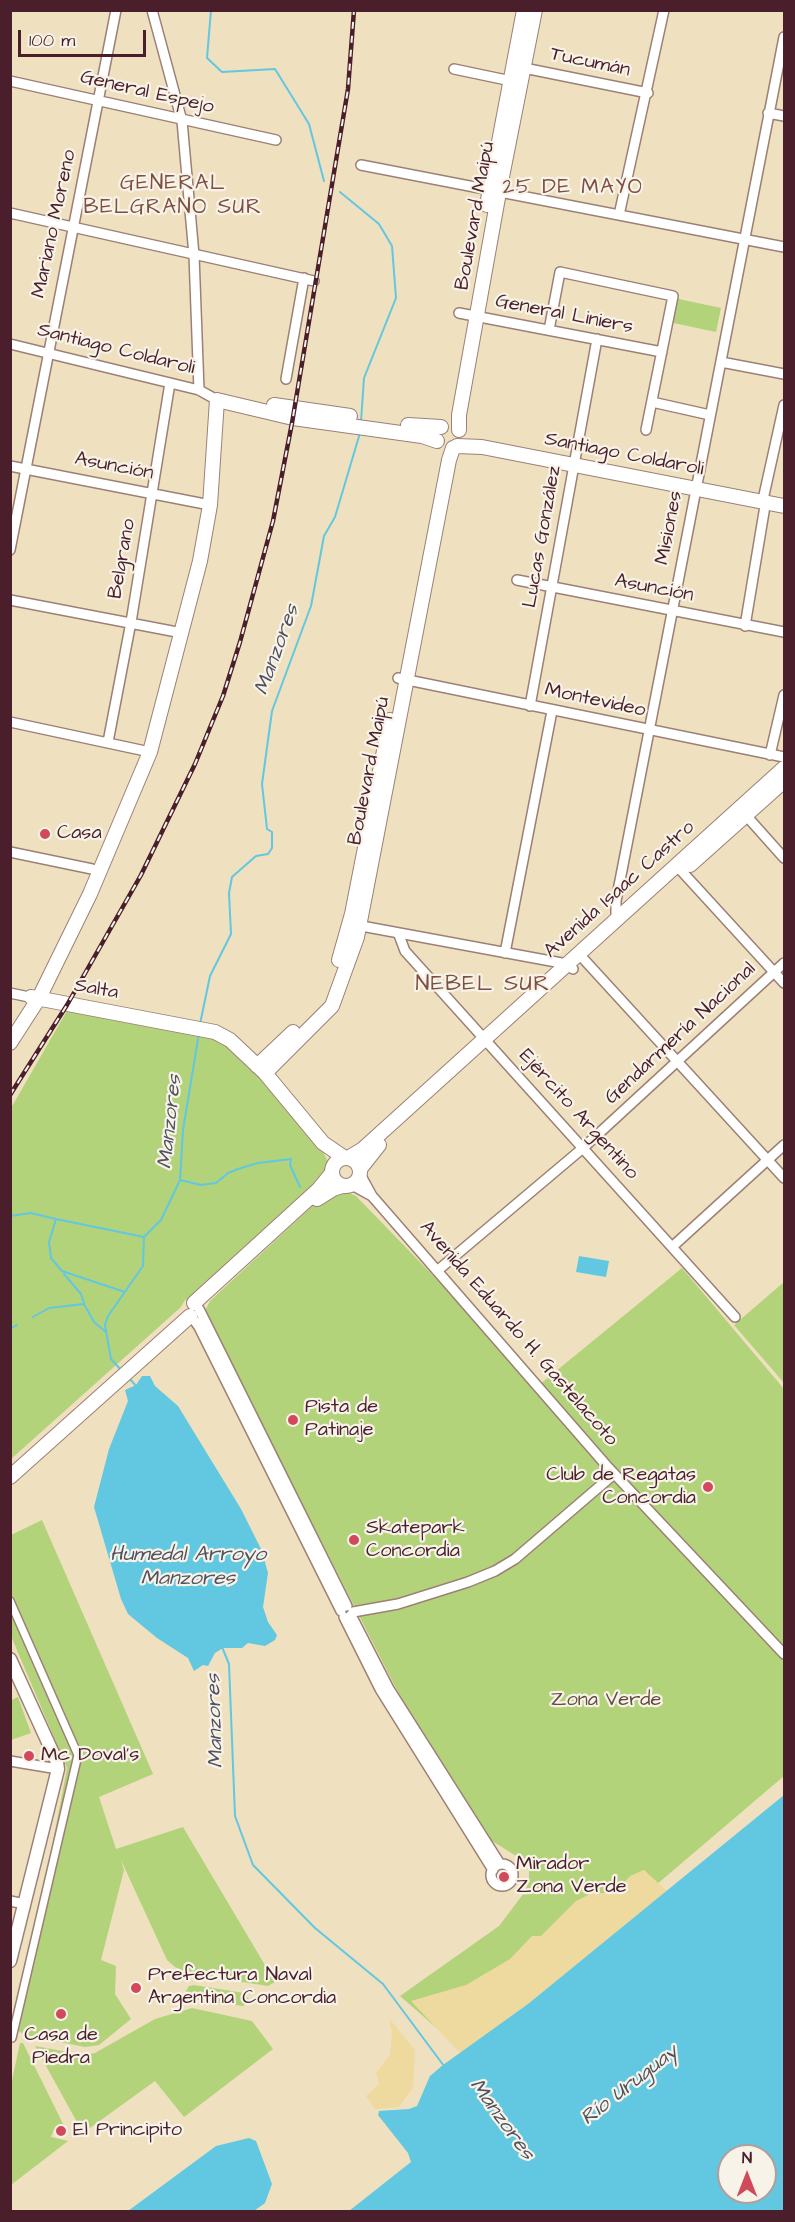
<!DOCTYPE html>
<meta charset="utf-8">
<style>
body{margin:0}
#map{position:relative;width:795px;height:2222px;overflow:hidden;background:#efe0c0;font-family:"Architects Daughter",sans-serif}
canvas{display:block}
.frame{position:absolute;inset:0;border:12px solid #4a1f2b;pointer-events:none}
.north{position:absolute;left:717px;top:2144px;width:60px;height:60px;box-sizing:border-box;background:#f7f3e8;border:2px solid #b29e9c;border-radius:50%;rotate:0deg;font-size:16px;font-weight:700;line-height:24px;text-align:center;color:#4a1f2b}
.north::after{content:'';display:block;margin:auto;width:21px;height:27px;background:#d1495b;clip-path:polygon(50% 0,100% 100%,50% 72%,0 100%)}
.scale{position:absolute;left:18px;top:30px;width:128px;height:27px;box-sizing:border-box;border:3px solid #4a1f2b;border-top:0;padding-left:8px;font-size:18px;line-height:21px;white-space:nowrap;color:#4a1f2b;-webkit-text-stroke:4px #f7f3e8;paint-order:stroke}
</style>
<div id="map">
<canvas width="795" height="2222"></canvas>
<div class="frame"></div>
<div class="north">N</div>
<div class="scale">100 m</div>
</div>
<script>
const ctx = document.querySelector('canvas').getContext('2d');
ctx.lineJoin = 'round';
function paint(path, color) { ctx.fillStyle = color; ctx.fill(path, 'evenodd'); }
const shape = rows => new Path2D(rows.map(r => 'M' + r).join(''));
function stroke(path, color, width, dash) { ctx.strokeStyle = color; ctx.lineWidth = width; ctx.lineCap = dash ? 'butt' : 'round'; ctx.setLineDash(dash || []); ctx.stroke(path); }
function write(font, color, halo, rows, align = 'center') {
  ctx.font = font + ' "Architects Daughter",sans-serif'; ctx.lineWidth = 4.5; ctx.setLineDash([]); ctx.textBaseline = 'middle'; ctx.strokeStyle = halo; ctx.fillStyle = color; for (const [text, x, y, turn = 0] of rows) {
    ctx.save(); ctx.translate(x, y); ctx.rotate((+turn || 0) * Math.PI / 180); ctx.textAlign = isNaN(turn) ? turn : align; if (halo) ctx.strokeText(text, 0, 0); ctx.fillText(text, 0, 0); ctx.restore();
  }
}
paint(shape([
 [674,298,721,308,716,332,669,322],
 [68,1009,219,1040,228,1045,260,1076,321,1148,327,1160,327,1167,325,1174,193,1297,185,1300,181,1307,11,1459,11,1108],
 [343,1190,356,1196,539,1385,682,1268,784,1389,784,1776,649,1891,455,2044,400,1996,499,1926,524,1893,529,1881,529,1868,521,1859,492,1841,403,1702,207,1317,206,1309,210,1301,321,1198],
 [784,1282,784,1383,734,1325],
 [42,1520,153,1774,99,1797,116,1849,183,1827,275,1982,268,1986,190,1974,175,1967,167,1960,121,1860,124,1870,101,1960,116,1966,115,1994,131,2019,99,2045,85,2047,25,2035,17,2030,67,1768,11,1636,11,1535],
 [18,1697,31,1733,11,1740,11,1700],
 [194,1985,244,1993,250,2001,243,2006,193,1999,186,1991,189,1986],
 [192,2008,252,2021,273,2049,184,2117,155,2081,83,2133,35,2046,84,2055,95,2053,155,2019],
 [20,2043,23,2043,67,2132,54,2129,51,2137,68,2141,11,2185,11,2085]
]), '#b3d37a');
paint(shape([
 [644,1870,667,1891,528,2004,460,2053,411,2001,466,1985,510,1959,532,1936,541,1936,576,1901,592,1893,615,1893,630,1876],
 [389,2018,415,2050,413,2088,399,2107,375,2109,366,2096,379,2084,376,2073,390,2055,392,2033]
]), '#eeda9e');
paint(shape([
 [579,1256,609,1261,606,1277,576,1272],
 [142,1376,150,1376,155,1386,178,1406,241,1509,262,1551,268,1573,263,1607,268,1622,277,1635,275,1640,265,1646,248,1643,242,1648,223,1648,215,1653,208,1666,203,1665,194,1671,188,1658,157,1638,128,1614,121,1599,94,1507,109,1449,128,1401,125,1390,136,1385],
 [784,1795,784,2211,349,2211,411,2162,408,2153,378,2115,379,2111,409,2109,417,2106,430,2076,443,2065,528,2004],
 [729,2156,765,2156,765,2192,729,2192],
 [249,2138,256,2141,272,2184,265,2203,254,2211,128,2211,216,2146]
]), '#62c7e0');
stroke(shape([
 [211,10,207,58,222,72,275,69,309,124,324,181],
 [340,192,379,224,392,246,396,298,364,378,361,421],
 [200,1024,210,976,231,934,229,893,232,877,256,856,268,854,272,848,272,832,267,829,262,784,272,711,311,606,324,536,335,517,360,433],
 [180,1180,201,1185,216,1183,228,1173,238,1169,258,1163,291,1159,290,1165,300,1187],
 [10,1216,31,1213,56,1219,49,1242,51,1258,62,1271,125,1292],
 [56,1219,144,1237],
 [64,1274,81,1294,84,1303],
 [33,1317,49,1308,84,1304,94,1322,106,1332],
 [10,1329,17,1325],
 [121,1370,111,1359,105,1325,108,1316,143,1266,144,1237,161,1220,180,1180,183,1130,199,1033],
 [129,1378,137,1387],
 [222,1647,229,1664,235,1816,253,1865,315,1928,383,1984,444,2066]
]), '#62c7e0', 2);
const pedestrian = shape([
 [10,1601,78,1755,12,2038]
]);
const minor = shape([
 [152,10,182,121,194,255,199,390],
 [524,68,648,93],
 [454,69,516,82],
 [10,81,276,140],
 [768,113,784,116],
 [361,165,784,247],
 [10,213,314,281],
 [619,215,664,10],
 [459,313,662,352],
 [549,330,560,272,673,296,646,430],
 [10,344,199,390,217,400],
 [721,362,784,374],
 [286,379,304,278],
 [652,402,710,415],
 [10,466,210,505],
 [10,550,116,10],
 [517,580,784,632],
 [10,600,182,633],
 [745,626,765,506,764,495,784,405],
 [398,678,784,757],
 [530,706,597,339],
 [10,722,150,752],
 [108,742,131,622,170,383],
 [770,755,784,695],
 [743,812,784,858],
 [10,852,92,869,100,873],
 [676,865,784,983],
 [616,920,616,901,784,37],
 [356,925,567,964,573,969],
 [399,935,405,951,735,1317],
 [505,953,552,711],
 [579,954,784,1178],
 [10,993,29,997],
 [360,1174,372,1196,606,1465,784,1654],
 [352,1185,372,1196],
 [672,1247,784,1145],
 [437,1271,583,1148,784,963],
 [199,1309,347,1606],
 [192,1317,199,1327,341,1611],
 [353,1612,398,1604,468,1582,495,1571,515,1559,614,1474],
 [351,1615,389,1689,500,1864],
 [344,1617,380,1689,493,1870],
 [10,1761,58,1769],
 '491 1875a11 11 0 1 1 22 0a11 11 0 1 1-22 0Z',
 [10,1901,25,1904]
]);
const tertiary = shape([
 [10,1659,57,1762,58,1769,10,1961]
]);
const secondary = shape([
 [487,205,524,10],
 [274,405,350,416],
 [408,425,441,427],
 [459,430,459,415,499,192,535,10],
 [457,446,482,447,784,506],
 [690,865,784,781],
 [339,960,352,914,390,720],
 [31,997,215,1032,230,1040,265,1073,323,1143,345,1158],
 [10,1043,39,998,90,894,150,752,200,561,210,505,217,400,293,418,422,436,437,441],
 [257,1066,293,1032],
 [265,1073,332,1006,357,937,449,460,453,448],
 '332 1172a14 14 0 1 1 28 0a14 14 0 1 1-28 0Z',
 [348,1158,363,1149,784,768],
 [360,1169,379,1145],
 [317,1199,333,1189,342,1186],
 [194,1303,318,1190,332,1173],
 [10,1477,190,1316]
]);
stroke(pedestrian, '#9c8076', 10);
stroke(minor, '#9c8076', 12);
stroke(tertiary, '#9c8076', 15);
stroke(secondary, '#9c8076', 16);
stroke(pedestrian, '#fff', 7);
stroke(minor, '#fff', 9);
stroke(tertiary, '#fff', 12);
stroke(secondary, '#fff', 14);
const rail = shape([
 [10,1095,67,1005,141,875,195,764,223,696,240,642,273,521,292,423,348,89,354,10]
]);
stroke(rail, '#4a1f2b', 4.5);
stroke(rail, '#f7f3e8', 2, [7]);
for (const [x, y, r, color] of [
 [45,834,6,"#d1495b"],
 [293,1420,6,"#d1495b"],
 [708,1487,6,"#d1495b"],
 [354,1540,6,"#d1495b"],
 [29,1756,6,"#d1495b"],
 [504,1877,6,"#d1495b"],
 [136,1988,6,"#d1495b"],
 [61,2014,6,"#d1495b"],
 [61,2131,6,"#d1495b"]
]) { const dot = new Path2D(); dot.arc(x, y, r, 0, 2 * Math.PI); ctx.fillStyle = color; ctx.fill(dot); stroke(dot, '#f7f3e8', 2); }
write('20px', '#4a1f2b', '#f7f3e8', [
 ["Tucumán",590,63,12],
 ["General Espejo",147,93,13],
 ["Boulevard Maipú",476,216,-80],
 ["Mariano Moreno",55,224,-78],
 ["General Liniers",564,315,11],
 ["Santiago Coldaroli",116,350,14],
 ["Santiago Coldaroli",624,455,11],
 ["Asunción",114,467,11],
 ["Misiones",670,528,-79],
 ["Lucas González",543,537,-80],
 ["Belgrano",123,559,-80],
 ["Asunción",654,589,11],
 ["Montevideo",595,701,12],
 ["Boulevard Maipú",370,771,-79],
 ["Avenida Isaac Castro",620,890,-42],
 ["Salta",96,990,10],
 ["Gendarmería Nacional",681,1034,-43],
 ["Ejército Argentino",578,1115,48],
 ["Avenida Eduardo H. Gastelacoto",518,1334,49]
]);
write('20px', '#4a1f2b', '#f7f3e8', [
 ["Casa",57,834],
 ["Pista de",305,1408],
 ["Patinaje",305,1431],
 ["Club de Regatas",696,1476,"right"],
 ["Concordia",696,1499,"right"],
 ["Skatepark",366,1529],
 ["Concordia",366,1552],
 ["Mc Doval's",41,1756],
 ["Mirador",516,1865],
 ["Zona Verde",516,1888],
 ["Prefectura Naval",148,1976],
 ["Argentina Concordia",148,1999],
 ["Casa de",61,2036,"center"],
 ["Piedra",61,2059,"center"],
 ["El Principito",73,2131]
], 'left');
write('20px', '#644c3f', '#f7f3e8', [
 ["Zona Verde",606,1701]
]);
ctx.letterSpacing = '1.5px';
write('21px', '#7e4e41', '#f7f3e8', [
 ["GENERAL",173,185],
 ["BELGRANO SUR",173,209],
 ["25 DE MAYO",573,189]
]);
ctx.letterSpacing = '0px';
write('italic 21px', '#515161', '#f7f3e8', [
 ["Manzores",278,650,-70],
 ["Manzores",171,1122,-84],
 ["Humedal Arroyo",188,1556],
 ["Manzores",188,1580],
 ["Manzores",216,1721,-92],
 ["Río Uruguay",630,2086,-38],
 ["Manzores",501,2120,54]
]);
ctx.letterSpacing = '1.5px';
write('22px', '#7e4e41', '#f7f3e8', [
 ["NEBEL SUR",483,985]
]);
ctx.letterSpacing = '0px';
</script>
